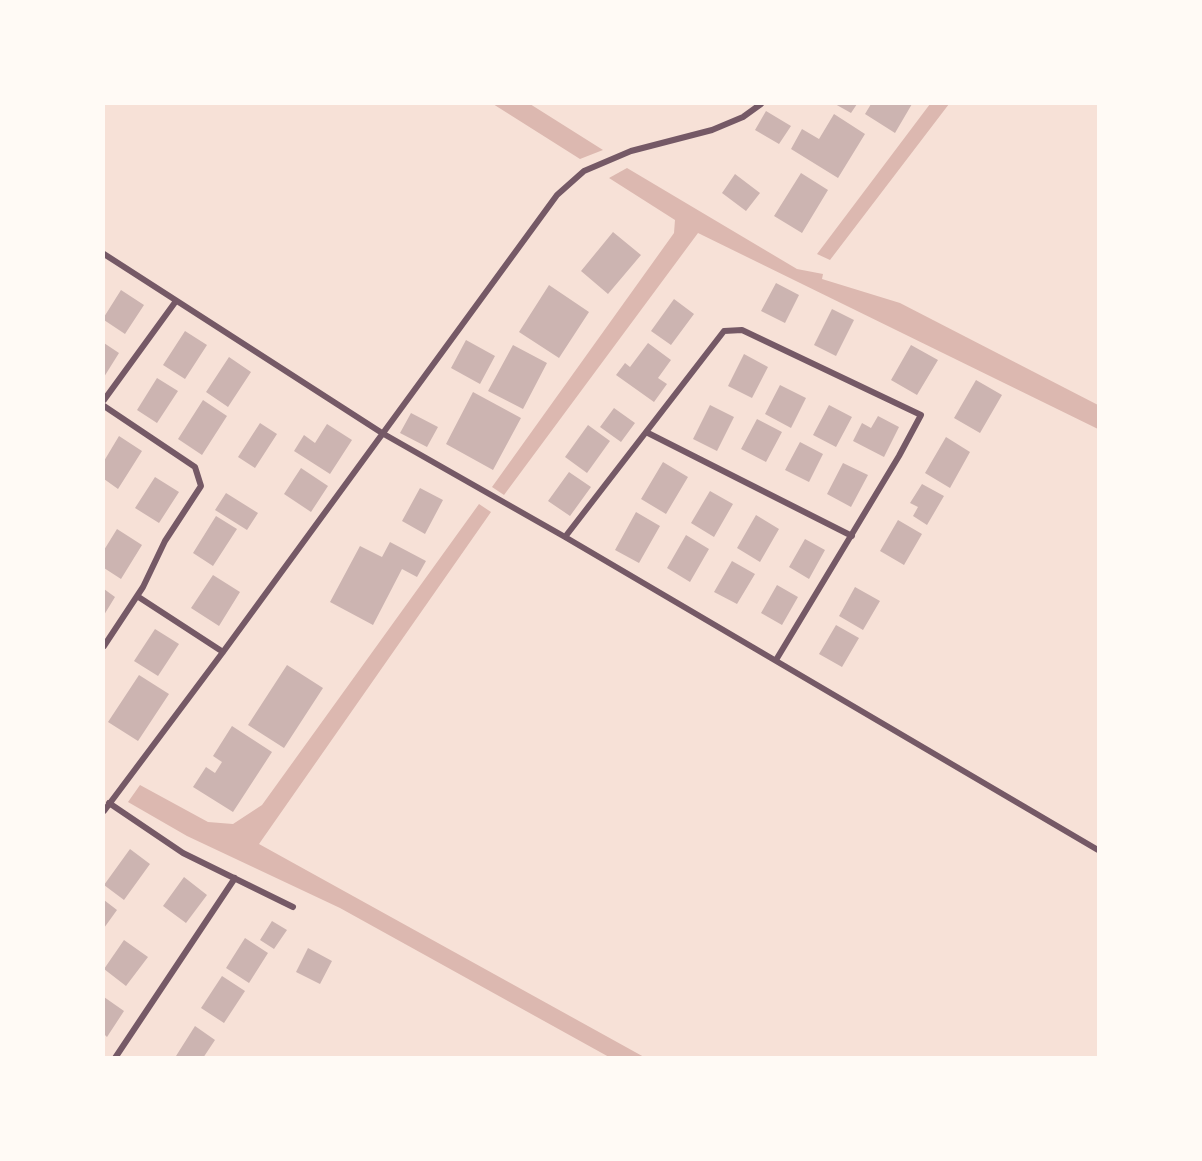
<!DOCTYPE html>
<style>
body{margin:0}
#map{position:relative;width:1202px;height:1161px;overflow:hidden;background:#f7e1d7;font-family:Mulish,sans-serif}
canvas{display:block}
.frame{position:absolute;inset:0;border:105px solid #fffaf5;pointer-events:none}
</style>
<div id="map">
<canvas width="1202" height="1161"></canvas>
<div class="frame"></div>
</div>
<script>
const ctx = document.querySelector('canvas').getContext('2d');
ctx.lineJoin = 'round';
function paint(path, color) { ctx.fillStyle = color; ctx.fill(path, 'evenodd'); }
const shape = rows => new Path2D(rows.map(r => 'M' + r).join(''));
function stroke(path, color, width, dash) { ctx.strokeStyle = color; ctx.lineWidth = width; ctx.lineCap = dash ? 'butt' : 'round'; ctx.setLineDash(dash || []); ctx.stroke(path); }
paint(shape([
 [493,104,530,104,603,150,580,159],
 [930,104,949,104,830,260,817,254],
 [627,168,797,269,823,274,822,279,900,303,1098,405,1098,429,698,233,504,495,492,487,674,233,675,220,609,178],
 [479,504,491,512,259,844,644,1057,609,1057,340,908,187,836,128,802,140,785,208,822,233,824,262,805]
]), '#dcb8b0');
paint(shape([
 [835,104,857,104,851,113],
 [871,104,912,104,895,133,865,114],
 [766,111,791,126,779,144,755,130],
 [834,114,865,134,838,178,791,149,802,129,819,139],
 [801,173,828,190,802,233,774,216],
 [735,174,760,193,746,211,722,193],
 [613,232,641,255,608,294,581,271],
 [776,283,799,295,785,323,761,311],
 [549,285,589,312,559,358,519,332],
 [121,290,144,305,125,334,104,320,104,317],
 [674,299,694,314,671,345,651,331],
 [832,309,854,320,836,356,814,345],
 [185,331,207,345,185,379,163,365],
 [466,340,495,356,480,384,451,368],
 [104,343,119,353,104,377],
 [648,343,671,360,658,378,667,384,654,402,616,375,625,363,630,367],
 [513,345,547,363,523,409,488,391],
 [911,345,938,360,917,395,891,380],
 [744,354,768,367,752,398,728,386],
 [229,357,251,372,228,407,206,392],
 [157,378,178,391,157,423,137,410],
 [976,380,1002,395,980,433,954,418],
 [780,385,806,398,791,428,765,414],
 [473,392,521,418,493,470,446,444],
 [203,400,227,416,202,455,178,439],
 [710,405,734,417,717,451,693,439],
 [829,405,852,417,836,447,813,435],
 [614,408,635,423,621,442,600,427],
 [411,413,438,427,427,447,400,433],
 [878,416,899,427,884,457,853,441,862,423,871,428],
 [757,419,782,432,766,462,741,449],
 [260,423,277,434,255,468,238,457],
 [327,424,352,440,330,474,294,451,304,435,315,443],
 [588,425,610,441,587,473,565,457],
 [119,436,142,451,118,489,104,479,104,461],
 [946,437,970,452,950,488,925,473],
 [800,442,823,454,809,482,785,470],
 [663,462,688,477,666,514,641,499],
 [843,463,868,475,851,507,827,494],
 [301,468,328,486,311,512,284,494],
 [569,472,591,487,570,516,548,501],
 [155,477,179,492,159,523,135,508],
 [922,484,944,496,927,525,913,516,918,507,910,503],
 [420,488,443,500,425,534,402,521],
 [710,491,733,504,714,537,691,523],
 [226,493,258,513,247,530,215,510],
 [636,512,660,526,639,563,615,550],
 [756,515,779,529,760,562,737,548],
 [216,516,237,529,213,566,193,553],
 [898,520,922,534,904,565,880,551],
 [117,529,142,545,121,579,104,568,104,550],
 [686,535,709,549,690,582,667,568],
 [805,539,825,550,809,579,789,567],
 [390,542,426,561,417,577,402,569,373,625,330,602,360,546,382,557],
 [732,561,755,574,737,604,714,592],
 [213,575,240,592,219,626,191,608],
 [777,585,798,597,782,625,761,613],
 [855,587,880,601,863,630,839,616],
 [104,589,115,597,104,615],
 [836,625,859,638,842,667,819,654],
 [155,629,179,644,158,676,134,661],
 [287,665,323,688,284,748,248,725],
 [139,675,169,694,138,741,108,722],
 [232,726,272,752,233,812,193,787,206,767,215,773,222,762,213,756],
 [130,849,150,864,124,900,104,885],
 [184,877,207,895,186,923,163,906],
 [104,900,117,910,104,928],
 [272,921,287,930,274,949,260,940],
 [245,938,268,953,249,983,226,968],
 [124,940,148,957,126,986,104,969],
 [308,948,332,961,320,984,296,972],
 [222,976,245,991,224,1023,201,1008],
 [104,997,124,1011,107,1037,104,1034],
 [195,1026,215,1040,203,1058,178,1058,176,1056]
]), '#ccb4b1');
stroke(shape([
 [104,254,382,433,565,537,1098,850],
 [104,400,176,301],
 [104,406,195,467,201,486,165,541,143,587,104,646],
 [646,432,852,536],
 [565,537,724,331,742,330,921,415,899,456,776,660],
 [137,596,223,652],
 [109,803,183,853,293,907],
 [104,811,223,652,557,195,584,171,631,151,712,130,743,117,761,104],
 [115,1058,235,878]
]), '#755966', 6);
</script>
